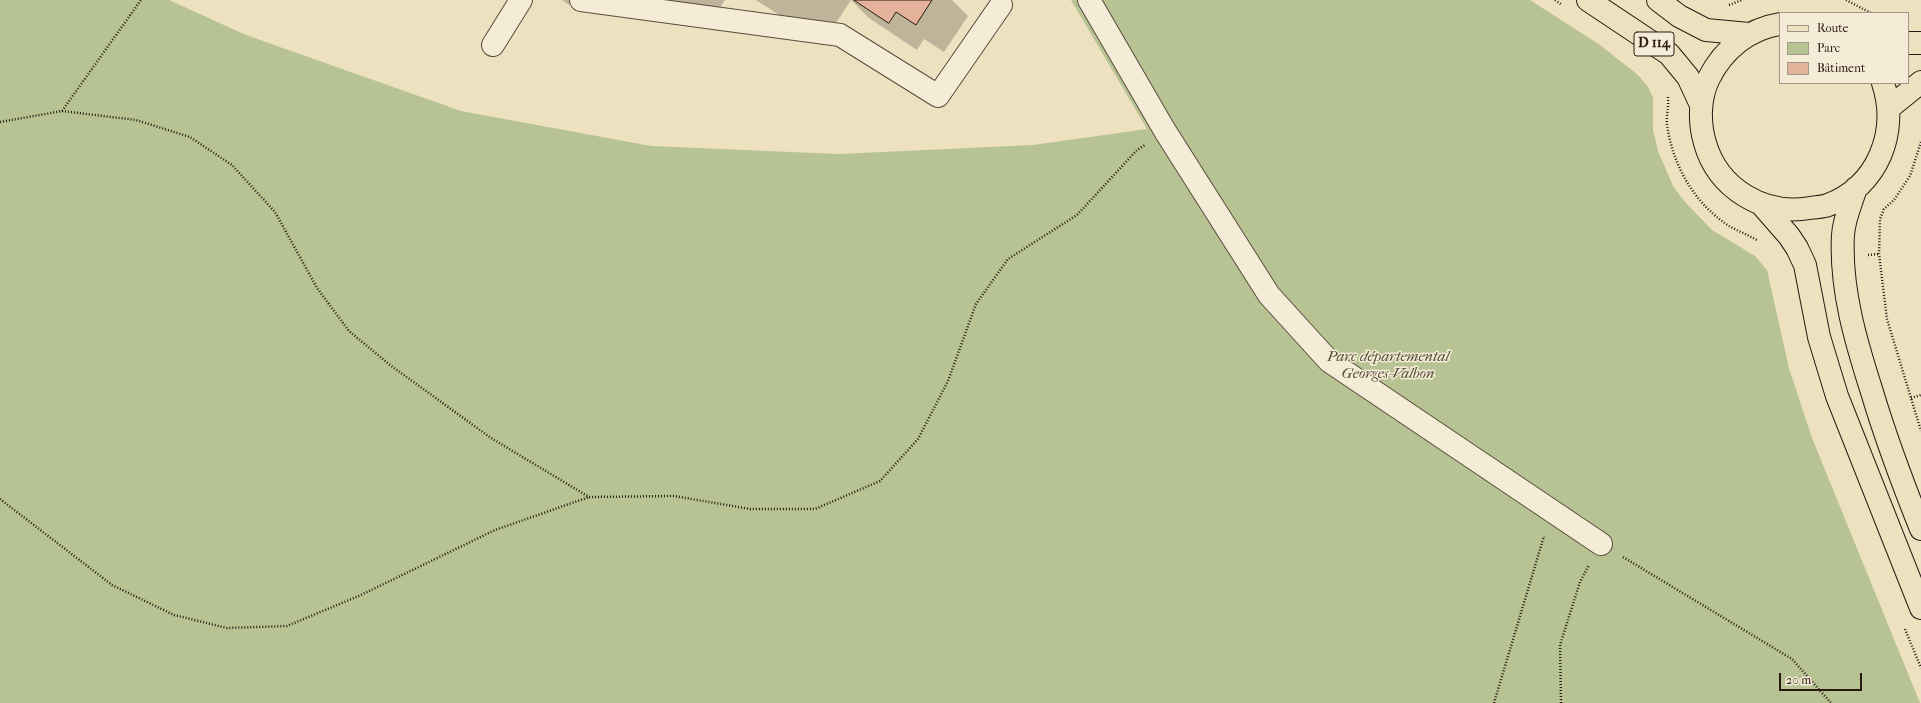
<!DOCTYPE html>
<html>
<head>
<meta charset="utf-8">
<style>
  body { margin:0 }
  #map { position:relative; width:1921px; height:703px; overflow:hidden; background:#eee1c0; font-family:"IM FELL French Canon",serif }
  canvas { display:block }
  .legend { position:absolute; left:1779px; top:12px; width:130px; height:72px; box-sizing:border-box; background:#f4ecd6; border:1px solid #a39887; margin:0; padding:5px 7px; list-style:none; font-size:12px; color:#291911 }
  .legend li { display:flex; align-items:center; gap:8px; height:20px }
  .legend b { width:20px; border:1px solid #a39887 }
  .scale { position:absolute; left:1779px; top:673px; width:83px; height:18px; box-sizing:border-box; border:2px solid #291911; border-top:0; padding-left:5px; font-size:12px; line-height:14px; white-space:nowrap; color:#291911; -webkit-text-stroke:3px #f4ecd6; paint-order:stroke }
</style>
</head>
<body>
<div id="map">
<canvas width="1921" height="703"></canvas>
<ul class="legend">
<li><b style="height:5px;background:#eee1c0"></b>Route</li>
<li><b style="height:11px;background:#b7c393"></b>Parc</li>
<li><b style="height:11px;background:#e4b19b"></b>Bâtiment</li>
</ul>
<div class="scale">20 m</div>
</div>
<script>
const ctx = document.querySelector('canvas').getContext('2d');
ctx.lineJoin = 'round';
function fillPath(path, color) {
  ctx.fillStyle = color;
  ctx.fill(path, 'evenodd');
}
function strokePath(path, color, width, dash) {
  ctx.strokeStyle = color;
  ctx.lineWidth = width;
  ctx.lineCap = dash ? 'butt' : 'round';
  ctx.setLineDash(dash || []);
  ctx.stroke(path);
}
function write(font, color, halo, rows, align = 'center') {
  ctx.font = font + ' "IM FELL French Canon",serif';
  ctx.lineWidth = 3;
  ctx.setLineDash([]);
  ctx.textBaseline = 'middle';
  ctx.strokeStyle = halo;
  ctx.fillStyle = color;
  for (const [text, x, y, turn = 0] of rows) {
    ctx.save();
    ctx.translate(x, y);
    ctx.rotate((+turn || 0) * Math.PI / 180);
    ctx.textAlign = isNaN(turn) ? turn : align;
    if (halo) ctx.strokeText(text, 0, 0);
    ctx.fillText(text, 0, 0);
    ctx.restore();
  }
}
const green = new Path2D(`
  M0 0H169L246 35 461 111 651 146 838 154 1033 145 1147 129 1071 0H1530L1600 45 1638 75 1648 87 1653 98V130L1658 151 1673 186 1685 202 1712 230 1755 256 1767 270 1789 368 1812 438 1920 703H0Z`);
const shadow = new Path2D(`
  M562 0H573L569 5Z
  M648 0H725L710 24Z
  M756 0H952L968 16 944 52 924 39 917 50 869 18 851 0 830 32 804 31Z`);
const building = new Path2D(`
  M854 0H932L916 25 896 12 889 23Z`);
const path = new Path2D(`
  M1555 0 1562 5
  M1846 0 1871 13
  M1729 5 1742 0
  M1668 97C1669 107 1666 116 1667 125 1673 166 1694 203 1729 226 1738 231 1748 235 1757 240
  M62 111 136 120 190 137 232 165 275 212 317 288 349 331 390 365 491 438 589 497 674 496 750 509H815L880 481 918 439 948 381 976 304 1008 259 1077 215 1137 150 1145 145
  M0 122 62 111 141 0
  M1921 142 1910 176 1894 200 1884 209 1880 219 1879 254 1887 319 1921 431
  M1868 255 1879 254
  M1911 398 1921 395
  M0 499 112 585 174 615 227 628 287 626 361 595 495 530 589 497
  M1623 557 1792 659 1831 703
  M1905 629 1921 668
  M1494 703 1544 536
  M1561 703 1560 645 1580 582 1589 565`);
const minor = new Path2D(`
  M581 0 840 35 938 96 1001 5
  M1089 0 1165 131 1269 295 1329 361 1601 544
  M493 45 521 0`);
const major = new Path2D(`
  M1588 0 1669 54 1688 77 1701 105
  M1658 0 1679 16 1706 30 1749 34
  M1780 24C1748 29 1723 50 1709 78 1699 98 1699 123 1705 143 1718 189 1764 216 1810 208 1816 207 1823 207 1828 205 1878 186 1899 132 1883 83
  M1908 43H1921
  M1889 108 1921 82
  M1856 188C1851 204 1844 218 1843 235 1840 289 1856 342 1872 392 1886 439 1903 484 1921 529
  M1762 205 1789 236 1797 248 1805 265 1819 337 1837 396 1921 608`);
const shields = [
  [1654,44,40]
];
const shieldNames = [
  ["D 114",1654,44]
];
const parkNames = [
  ["Parc départemental",1388,357],
  ["Georges-Valbon",1388,374]
];
fillPath(green, '#b7c393');
fillPath(shadow, '#0003');
fillPath(building, '#e4b19b');
strokePath(building, '#291911', 1);
strokePath(minor, '#5a4b3d', 24);
strokePath(major, '#291911', 24);
strokePath(path, '#291911', 2.5, [1, 2]);
strokePath(minor, '#f4ecd6', 22);
strokePath(major, '#eee1c0', 22);
for (const [x, y, w] of shields) {
  const box = new Path2D();
  box.roundRect(x - w / 2, y - 12, w, 24, 3);
  ctx.fillStyle = '#f4ecd6';
  ctx.fill(box);
  strokePath(box, '#291911', 1);
}
write('bold 14px', '#291911', null, shieldNames);
write('italic 15px', '#544c38', '#f4ecd6', parkNames);
</script>
</body>
</html>
